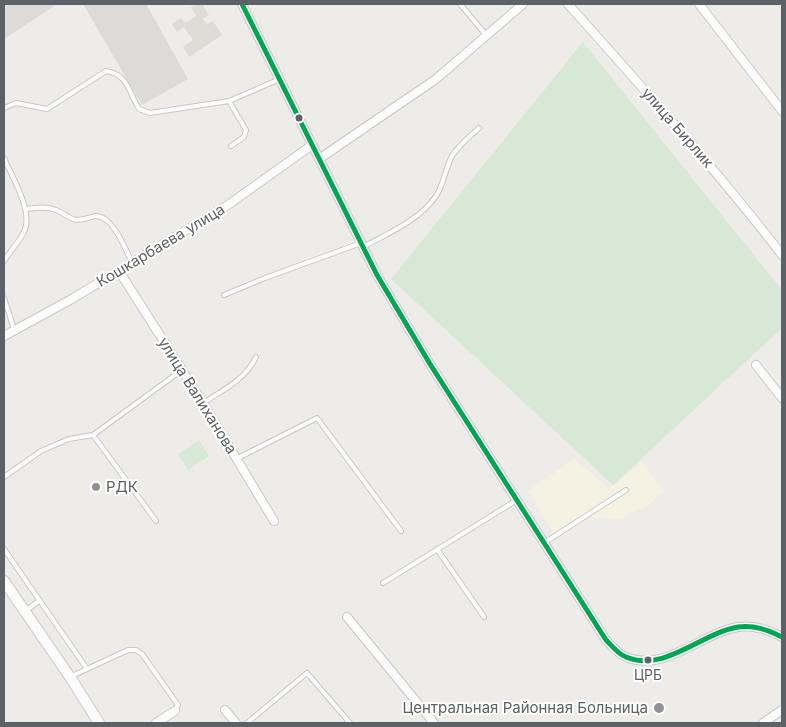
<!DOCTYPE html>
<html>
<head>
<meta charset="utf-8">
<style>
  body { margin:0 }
  #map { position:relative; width:786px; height:727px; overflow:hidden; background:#edece9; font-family:Inter,sans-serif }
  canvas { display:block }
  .frame { position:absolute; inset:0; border:5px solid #5e6166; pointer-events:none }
</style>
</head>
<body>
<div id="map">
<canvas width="786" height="727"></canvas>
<div class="frame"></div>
</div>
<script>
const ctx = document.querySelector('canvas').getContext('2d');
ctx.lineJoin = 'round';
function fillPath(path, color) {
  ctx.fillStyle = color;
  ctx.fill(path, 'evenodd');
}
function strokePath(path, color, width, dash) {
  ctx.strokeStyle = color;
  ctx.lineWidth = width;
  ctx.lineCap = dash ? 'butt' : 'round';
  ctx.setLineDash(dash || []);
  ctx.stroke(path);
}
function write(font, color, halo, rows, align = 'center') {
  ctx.font = font + ' Inter,sans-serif';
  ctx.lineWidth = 4;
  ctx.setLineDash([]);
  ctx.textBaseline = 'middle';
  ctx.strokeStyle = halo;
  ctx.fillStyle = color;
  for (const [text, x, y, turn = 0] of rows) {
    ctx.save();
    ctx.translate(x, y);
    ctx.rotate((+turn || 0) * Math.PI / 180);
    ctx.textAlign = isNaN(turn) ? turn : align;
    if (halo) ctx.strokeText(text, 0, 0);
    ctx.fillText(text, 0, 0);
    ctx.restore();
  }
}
const commercial = new Path2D(`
  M574 459 610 489 642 462 664 491 644 509 635 510 621 519 590 517 557 539 528 491Z`);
const industrial = new Path2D(`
  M4 4H57L4 39Z
  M83 4H146L188 79 142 105Z`);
const education = new Path2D(`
  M196 4H202L209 15 203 19 207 24 213 21 222 35 189 57 183 47 193 40 184 27 177 32 172 24 181 18 185 23 196 16 191 7Z`);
const green = new Path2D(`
  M583 42 782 290V328L613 485 391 279Z
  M199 440 209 456 188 470 178 454Z`);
const lane = new Path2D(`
  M460 4 487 36
  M229 101 246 130 244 137 231 146
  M4 108 16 103 47 109 106 71C128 74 129 93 139 109L150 113 229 101 280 79
  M4 158C12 177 34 212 24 232 19 242 10 251 4 261
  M26 209C36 208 47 206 56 210 62 212 67 217 73 219 81 222 88 217 96 216 113 216 126 250 132 263
  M363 247C388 233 419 221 436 196 444 184 445 169 452 156 459 145 469 137 479 128
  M224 295 265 278 361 243
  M4 298 14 329
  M203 403C222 391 247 378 256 357
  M236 459 317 418 401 531
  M4 477 41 451 69 439 93 435
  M156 521 93 435 182 370
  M544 543 626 490
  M4 549 87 669
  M437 549 484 617
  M383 583 517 500
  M25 611 39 601
  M72 676 128 650H136L142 654 178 705 175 711
  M247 723 307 673 350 723`);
const street = new Path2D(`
  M242 4 377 275 430 364 606 640C612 646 618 654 626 657 665 673 701 633 738 627 755 625 768 630 782 637
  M568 4C641 86 715 168 782 255
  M699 4 782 111
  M319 159 436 79 523 4
  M119 271 203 403 274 521
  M4 336 70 300 228 205 312 145
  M756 365 782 398
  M347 617 434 723
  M225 710 236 723
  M156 723 175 711
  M763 723 782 710`);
const secondary = new Path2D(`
  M4 581 70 677 99 723`);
const bus1 = new Path2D(`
  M242 4 377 275 430 364 606 640C612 646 618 654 626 657 665 673 701 633 738 627 755 625 768 630 782 637`);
const markers = [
  [299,118,4.5,"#5e6166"],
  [96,487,5,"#909294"],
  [648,660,4.5,"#5e6166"],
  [659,708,6,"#909294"]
];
const busNames = [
  ["ЦРБ",648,676]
];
const streetNames = [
  ["улица Бирлик",677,128,49],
  ["Кошкарбаева улица",161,246,-31],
  ["улица Валиханова",197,396,58]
];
const poiNames = [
  ["РДК",106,487],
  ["Центральная Районная Больница",648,708,"right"]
];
fillPath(commercial, '#f5f2e4');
fillPath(industrial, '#dddbd9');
fillPath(education, '#dddcd7');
fillPath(green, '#d7e8d6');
strokePath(lane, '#c8c8c8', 6);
strokePath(street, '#c8c8c8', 10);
strokePath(secondary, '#cacaca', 12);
strokePath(lane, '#fcfcfc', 4);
strokePath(street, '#fcfcfc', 8);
strokePath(secondary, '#fcfcfc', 10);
strokePath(bus1, '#00a651', 5);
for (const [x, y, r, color] of markers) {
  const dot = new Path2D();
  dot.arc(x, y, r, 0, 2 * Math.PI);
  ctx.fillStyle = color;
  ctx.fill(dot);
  strokePath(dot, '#fff', 2);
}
write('14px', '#5e6166', '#fff', busNames);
write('15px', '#5e6166', '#fff', streetNames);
write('15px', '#5e6166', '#fff', poiNames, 'left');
</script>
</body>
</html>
